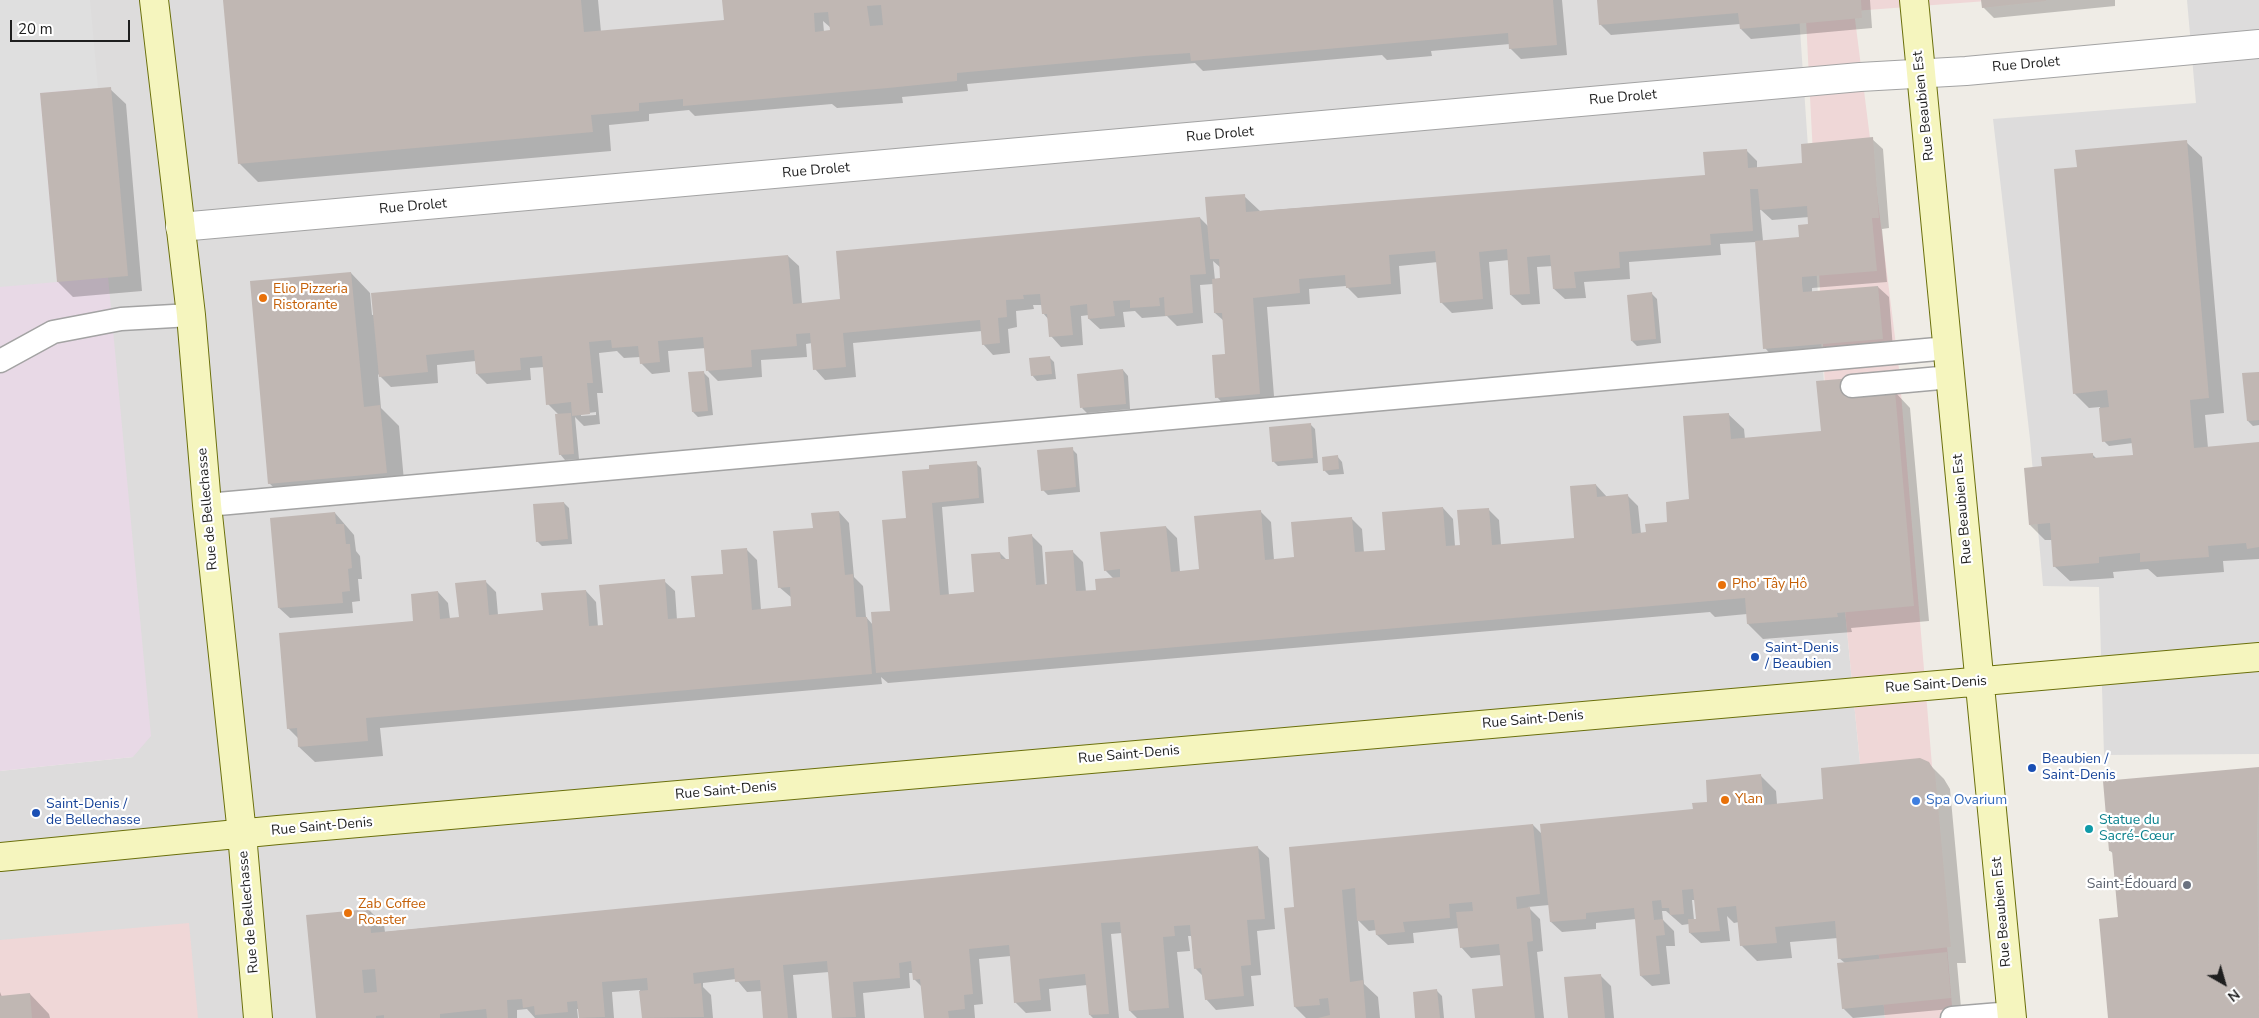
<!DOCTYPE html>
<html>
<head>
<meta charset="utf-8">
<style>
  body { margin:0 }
  #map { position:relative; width:2259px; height:1018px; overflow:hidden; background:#efece6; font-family:"Nunito Sans",sans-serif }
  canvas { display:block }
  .north { position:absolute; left:2199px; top:958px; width:50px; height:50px; -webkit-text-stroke:4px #fff; paint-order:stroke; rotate:142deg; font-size:14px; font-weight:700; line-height:20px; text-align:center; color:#1f1f1f }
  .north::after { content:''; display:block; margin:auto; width:18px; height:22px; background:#1f1f1f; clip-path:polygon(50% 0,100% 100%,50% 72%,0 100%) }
  .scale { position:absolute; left:10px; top:20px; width:120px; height:22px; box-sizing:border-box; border:2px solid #1f1f1f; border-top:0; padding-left:6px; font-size:15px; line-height:18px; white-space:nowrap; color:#1f1f1f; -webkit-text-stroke:4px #fff; paint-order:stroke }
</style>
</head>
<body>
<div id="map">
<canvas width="2259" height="1018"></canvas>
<div class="north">N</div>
<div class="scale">20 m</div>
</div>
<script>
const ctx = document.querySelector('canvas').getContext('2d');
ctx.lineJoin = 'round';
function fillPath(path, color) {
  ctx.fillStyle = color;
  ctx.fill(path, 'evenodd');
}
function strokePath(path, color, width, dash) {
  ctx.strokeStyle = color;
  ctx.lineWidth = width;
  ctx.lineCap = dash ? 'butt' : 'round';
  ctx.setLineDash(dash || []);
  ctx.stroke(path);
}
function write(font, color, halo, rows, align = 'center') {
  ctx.font = font + ' "Nunito Sans",sans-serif';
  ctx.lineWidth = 4.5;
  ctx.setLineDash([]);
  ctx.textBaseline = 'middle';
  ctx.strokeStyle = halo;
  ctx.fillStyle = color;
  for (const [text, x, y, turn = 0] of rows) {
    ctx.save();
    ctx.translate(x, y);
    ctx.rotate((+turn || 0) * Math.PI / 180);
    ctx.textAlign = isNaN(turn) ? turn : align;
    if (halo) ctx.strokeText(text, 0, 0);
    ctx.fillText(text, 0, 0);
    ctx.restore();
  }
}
const residential = new Path2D(`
  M84 0H1798L1827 427 1885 1018H0V771L133 757 103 223Z
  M2187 0H2259V754L2104 755 2099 587 2043 586 2030 439 1993 119 2196 103Z`);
const commercial = new Path2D(`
  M1805 0H2000L1854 11 1899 369 1953 1018H1885L1827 427Z
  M189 923 198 1018H0V940Z`);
const industrial = new Path2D(`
  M0 0H84L103 223 151 736 133 757 0 771Z`);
const parking = new Path2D(`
  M0 0H90L98 88 40 93 57 282 0 287Z`);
const shadow = new Path2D(`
  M224 0H598L601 32 725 21 723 0H1562L1567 55 1521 59 1510 48V44L1431 51 1432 56 1387 60 1382 55 1203 71 1195 63 967 84 968 91 902 97 903 103 837 108 832 104 695 116 689 110 649 114V121L609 125 611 151 258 182 239 163ZM823 21 831 28V31L824 32Z
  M1598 0H1870L1872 28 1751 39 1741 29 1740 24 1611 35 1600 24Z
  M1983 0H2115V6L1994 18 1983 7Z
  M110 89 126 104 142 291 73 297 58 282Z
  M1872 139 1883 149 1889 228 1882 229 1887 282 1812 288V292L1878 287 1889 297 1893 349 1775 359 1765 348 1756 242 1720 244 1721 255 1629 262 1630 279 1584 282 1586 298 1565 299 1554 289 1553 266 1537 267 1540 304 1522 305 1511 295 1509 260 1489 262 1493 309 1452 313 1441 302 1438 262 1399 266 1401 294 1358 298 1346 286 1309 289 1310 304 1267 307 1275 409 1232 413 1217 397 1227 356 1224 321 1215 313 1213 284 1200 285 1203 323 1177 326 1167 316 1142 318 1135 311 1123 312 1125 327 1100 329 1089 319V315L1081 316 1083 345 1061 347 1051 336 1049 320 1043 313 1042 305H1033L1034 309 1016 311 1017 327 1008 329 1010 353 993 355 983 344 982 331 853 343 856 377 825 380 815 369 812 343 806 344 807 357 761 360 762 377 718 381 708 371 706 348 668 351 670 372 652 374 641 363 640 357 624 358 617 351 599 353 603 393H597L600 424 584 426 575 417 579 459 565 460 560 454 559 415 548 404 545 367 530 368 531 380 487 384 477 374 476 361 437 365 438 383 391 387 378 374 381 408 399 426 405 492 289 502 269 483 351 273 370 293 372 315 788 256 799 266 802 304 841 301 1200 218 1209 227 1244 196 1260 211 1707 177 1746 150 1757 161V168L1804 164ZM1760 209 1772 220 1809 217 1810 225 1800 238 1763 241ZM1213 261 1221 268 1222 279 1215 280ZM596 412V415L581 416V414Z
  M2186 142 2202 157 2224 413 2205 415 2208 448 2259 444V559L2223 561 2224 572 2157 577 2148 569 2113 572 2114 578 2070 581 2054 566 2052 540H2045L2030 525 2044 468 2092 454 2097 459 2134 456 2133 443 2109 446 2104 441 2100 407 2089 408 2074 393 2078 168Z
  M1652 294 1657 299 1661 343 1637 346 1632 341Z
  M1049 357 1054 362 1056 379 1037 381 1032 375Z
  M1123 370 1128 376 1130 409 1087 413 1082 408Z
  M704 373 709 378 713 415 698 417 693 412Z
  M2259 373V425L2253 426 2248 421Z
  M1895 392 1910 408 1929 621 1851 628 1852 632 1763 639 1748 624 1747 614 1715 617 1710 612 888 683 881 677 882 684 380 728 383 756 315 762 299 747V739L288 728 415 622 438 592 448 603 450 619H460L485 581 496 592 498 615 544 611 586 591 596 602 598 627 604 626 664 581 675 591 677 620 696 618 724 575 747 550 757 560 761 610 792 607V598L779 587 814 530 839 512 849 523 854 577 863 586 866 617 873 625 891 612 907 519 929 470 976 463 981 468 984 503 942 507 949 596 976 593 1000 553 1007 560H1011L1032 536 1042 546 1045 586H1049L1072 551 1083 562 1086 592 1097 591 1114 579 1105 570 1166 527 1177 538 1180 572 1200 571 1260 511 1271 522 1274 560 1295 558 1351 518 1362 529 1364 553 1386 551 1443 508 1453 519 1455 546H1461L1488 509 1499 520 1501 545 1576 539 1596 485 1607 497 1627 495 1638 506 1641 534H1647L1669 523 1689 501 1728 414 1744 429 1745 439 1822 432Z
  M1310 424 1315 429 1318 463 1278 466 1273 461Z
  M1072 449 1077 454 1080 492 1048 495 1043 490Z
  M1337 456 1342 462 1344 474 1329 475 1324 470Z
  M564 503 569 508 572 544 542 546 537 541Z
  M335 513 354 535 356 551 360 556 362 579H358L360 601 352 602 353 613 290 618 279 608Z
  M1928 763 1944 779 1950 789 1966 963H1957L1961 1008 1853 1018 1843 1008 1845 963 1839 958 1838 938 1790 942 1792 958 1757 961 1741 945 1739 922 1734 923 1727 916 1730 941 1701 943 1690 933 1689 924 1682 925 1666 911H1662L1663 920 1674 931 1675 946H1666L1670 984 1652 986 1641 976 1636 919 1596 923V929L1562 932 1551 922 1549 905 1528 907 1540 919 1543 951 1537 952 1544 1018H1476L1504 987 1501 955 1471 958 1461 947 1459 928 1413 933 1414 943 1388 945 1377 935V930L1369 931 1358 920 1364 984 1378 997 1380 1018H1306L1295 1007 1296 908 1290 848 1533 825 1543 835 1694 810 1761 776 1776 791 1777 804 1825 800ZM1692 900H1695L1697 920H1694Z
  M2259 768V1018H2109L2119 918 2114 854 2110 851 2104 782Z
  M1258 848 1269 858 1275 929 1257 931 1261 975 1251 976 1254 1006 1216 1010 1206 999 1204 977 1195 968 1192 936H1188L1190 951 1177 952 1184 1018H1137L1130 1011 1122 933 1111 934 1119 1018H1093L1090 1015 1087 985 1049 989 1051 1011 1026 1013 1015 1002 1011 956 979 959 983 1004 974 1005 975 1018H925L922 987 914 979 913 973H909L910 988 863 993 865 1018H834L829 972 793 975 797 1018H765L762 991 747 992 736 979 703 983V987L711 995 713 1018H643L640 990 612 992 614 1018H580L579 1009H577L578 1018H535L527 1009 517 1010V1018H317L369 910 384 925 385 932Z
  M1600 975 1611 986 1614 1018H1569Z
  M1437 991 1442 996 1444 1018H1416Z
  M0 992 2 997 30 994 49 1014 50 1018H0Z`);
const building = new Path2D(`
  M223 0H581L584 32 724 20 722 0H1553L1557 45 1509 49 1508 33 1191 61 1190 53 1144 56 957 73V81L888 88 683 106V99L639 103V111L591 115 593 132 238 164ZM881 5 883 25 870 26 867 6ZM828 12 830 30 815 32 814 13Z
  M1597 0H1861L1862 18 1740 29 1738 13 1599 25Z
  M1981 0H2046V1L1982 8Z
  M111 87 128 276 57 282 40 93Z
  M1873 137 1879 218H1872L1877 271 1802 277V284L1803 292 1878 286 1883 339 1763 349 1755 241 1799 237 1798 225 1808 224 1807 206 1760 210 1758 189H1750L1753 231 1710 234 1711 245 1619 252 1620 268 1574 272 1576 288 1553 289 1550 255 1527 257 1530 294 1510 295 1507 249 1479 252 1483 299 1440 303 1435 251 1389 255 1391 284 1346 288 1345 275 1299 279 1300 293 1253 298 1260 394 1215 398 1212 355 1225 354 1222 313H1214L1212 279 1220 278 1219 259H1210L1205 197 1245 194 1246 212 1705 175 1703 152 1747 149 1748 168 1802 163 1801 144Z
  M2187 140 2209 398 2190 400 2194 448 2259 442V547L2247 549 2246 543 2208 546 2209 557 2140 562V553L2099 557V563L2053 567 2050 523 2029 525 2024 468 2042 466 2041 457 2093 453V458L2133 455 2131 438 2102 442 2099 408 2109 407 2107 390 2073 394 2054 169 2077 167 2075 150Z
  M1200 217 1206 274 1190 275 1193 313 1165 316 1164 297 1159 298 1160 306 1130 308V300L1113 301 1115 316 1088 319 1087 304 1070 306 1073 335 1049 337 1047 314H1042L1040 294 1023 295 1024 299 1006 300 1007 317 998 318 1000 343 982 345 980 320 843 333 846 367 813 370 810 333 796 334 797 346 751 350 752 367 706 371 703 337 658 341 660 362 640 364 638 346 612 348 611 340 589 342 593 383H587L590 414 572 416 571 402 546 405 542 356 520 358 521 370 476 374 474 350 426 355 428 372 379 377 371 293 788 255 793 304 840 299 836 251Z
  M351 272 364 407 380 405 387 473 268 484 250 281Z
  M1652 292 1656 339 1631 341 1627 295Z
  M1050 356 1052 374 1031 376 1029 358Z
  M1123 369 1126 404 1080 408 1077 374Z
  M704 371 708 411 692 412 688 372Z
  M2259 372V420L2247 421 2242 373Z
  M1852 378 1895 391 1914 606 1837 613 1838 617 1747 624 1745 598 876 673 871 612 890 611 882 520 906 518 902 471 929 469V465L977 461 979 498 932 503 940 595 974 592 971 554 1000 552 1001 559H1009L1008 537 1032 534 1036 585 1047 584 1045 552 1073 550 1076 591 1096 590 1095 579 1120 577V569L1104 571 1100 532 1166 526 1171 572 1199 569 1194 516 1261 510 1265 560 1294 557 1291 522 1352 517 1355 552 1385 550 1382 512 1443 507 1446 546 1460 545 1457 510 1489 508 1492 545 1574 538 1570 486 1596 484 1597 497 1628 494 1632 534 1646 532 1645 524 1667 522 1666 502 1689 499 1683 416 1729 413 1731 439 1821 431 1816 381Z
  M571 413 574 454 559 455 555 414Z
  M1311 423 1313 458 1272 462 1269 427Z
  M1073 447 1076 487 1041 491 1037 450Z
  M1338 455 1339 469 1323 471 1322 457Z
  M564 502 568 539 536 542 533 504Z
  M839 511 845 575 853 574 856 617H867L872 674 366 718 368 741 298 747 297 728 287 729 279 633 413 621 411 594 438 591 440 619 459 617 455 583 486 580 489 615 543 610 541 593 586 590 589 626 603 625 599 585 665 579 668 619 695 617 691 576 723 574 721 550 747 548 752 610 791 606 790 587 778 588 773 531 813 528 811 513Z
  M335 512 336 524H344L346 544H350L352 568 348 569 350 591 342 592 343 603 278 608 270 518Z
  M1920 758 1929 762 1935 772 1951 947 1838 959 1835 921 1775 927 1777 943 1740 946 1736 906 1717 908 1720 931 1689 933 1688 919H1696L1693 889 1682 890 1684 914 1670 915 1669 908H1662L1661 900 1652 901 1654 920 1663 919 1665 935 1656 936 1660 974 1640 976 1634 908 1586 913V919L1550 922 1540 824 1693 809 1692 803 1707 802 1706 780 1761 774 1764 805 1823 799 1821 768Z
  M2259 767 2257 834 2259 1018H2108L2099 919 2118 917 2112 851H2109L2103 781Z
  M1533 824 1540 894 1516 897 1517 909 1530 907 1533 941 1527 942 1535 1018H1475L1472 989 1503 986 1499 944 1460 948 1456 912 1473 911 1472 902 1449 904 1450 918 1403 922 1405 932 1376 935 1374 920 1357 921 1355 888 1342 890 1350 982 1363 980 1366 1018H1318L1330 1015 1328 998 1319 999 1320 1005 1294 1007 1284 908 1294 907 1289 847Z
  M1258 846 1265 919 1247 920 1251 965 1241 966 1244 996 1205 1000 1201 968 1194 969 1190 925 1174 926 1175 936 1163 937 1169 1008 1129 1011 1120 922 1101 923 1109 1014 1089 1015 1085 974 1039 979 1041 1000 1014 1003 1009 945 969 949 973 994 964 995 965 1009 948 1011 949 1018H924L920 979 913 980 911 961 899 963 900 978 853 982 856 1017 832 1018 827 961 783 965 788 1018H763L760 980 735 982 734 968 693 973 694 984 701 983 704 1017 642 1018 639 991 648 990 647 978 602 982 605 1017 579 1018 577 1001 567 1002 568 1012 535 1015 534 1006 523 1008 522 999 507 1000 508 1018H487L486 1009 440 1014V1018H384V1015L376 1016V1018H316L306 915 369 909 371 933ZM375 969 377 992 364 993 362 970Z
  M1947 952 1951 998 1842 1009 1837 963Z
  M1601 974 1605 1018H1568L1564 977Z
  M1437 989 1440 1018H1415L1413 992Z
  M30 993 32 1018H0V996Z`);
const lane = new Path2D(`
  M0 361 53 332 121 319 191 315
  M1852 386 1951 377
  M207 505 1948 348
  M1952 1018 2012 1013`);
const street = new Path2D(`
  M180 227 1860 77 1966 71 2259 44`);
const secondary = new Path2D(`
  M154 0 191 315 207 505 242 834 258 1018
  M1914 0 2012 1018
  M0 857 278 830 2259 657`);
const markers = [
  [263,298,5,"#e8710a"],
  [1722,585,5,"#e8710a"],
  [1755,657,5,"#1a4fb4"],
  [2032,768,5,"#1a4fb4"],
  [1725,800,5,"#e8710a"],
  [1916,801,5,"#3f7fe0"],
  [36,813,5,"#1a4fb4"],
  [2089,829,5,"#0f9aa8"],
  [2187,885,5,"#6b7280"],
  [348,913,5,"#e8710a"]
];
const streetNames = [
  ["Rue Drolet",2026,65,-5],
  ["Rue Drolet",1623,98,-5],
  ["Rue Beaubien Est",1924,106,-96],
  ["Rue Drolet",1220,135,-5],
  ["Rue Drolet",816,171,-5],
  ["Rue Drolet",413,207,-5],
  ["Rue de Bellechasse",208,509,-95],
  ["Rue Beaubien Est",1963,509,-95],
  ["Rue Saint-Denis",1936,685,-4],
  ["Rue Saint-Denis",1533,720,-5],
  ["Rue Saint-Denis",1129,755,-5],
  ["Rue Saint-Denis",726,791,-5],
  ["Rue Saint-Denis",322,827,-5],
  ["Rue de Bellechasse",249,912,-95],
  ["Rue Beaubien Est",2002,912,-95]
];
const foodNames = [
  ["Elio Pizzeria",273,290],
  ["Ristorante",273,306],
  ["Pho' Tây Hô",1732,585],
  ["Ylan",1735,800],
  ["Zab Coffee",358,905],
  ["Roaster",358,921]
];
const transitNames = [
  ["Saint-Denis",1765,649],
  ["/ Beaubien",1765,665],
  ["Beaubien /",2042,760],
  ["Saint-Denis",2042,776],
  ["Saint-Denis /",46,805],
  ["de Bellechasse",46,821]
];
const shopNames = [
  ["Spa Ovarium",1926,801]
];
const cultureNames = [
  ["Statue du",2099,821],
  ["Sacré-Cœur",2099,837]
];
const worshipNames = [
  ["Saint-Édouard",2177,885]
];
fillPath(residential, '#dddcdc');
fillPath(commercial, '#efd7d7');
fillPath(industrial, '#e8d9e6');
fillPath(parking, '#dfdfdf');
fillPath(shadow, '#0003');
fillPath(building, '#c0b7b3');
strokePath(lane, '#a3a3a3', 25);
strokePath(street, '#a3a3a3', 30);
strokePath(secondary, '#6b700c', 30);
strokePath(lane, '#fff', 22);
strokePath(street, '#fff', 28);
strokePath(secondary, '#f5f5be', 28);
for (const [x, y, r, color] of markers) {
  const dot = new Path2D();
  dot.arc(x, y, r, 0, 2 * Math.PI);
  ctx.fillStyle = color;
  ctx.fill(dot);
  strokePath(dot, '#fff', 2);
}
write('14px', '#1f1f1f', '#fff', streetNames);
write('14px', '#c56008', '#fff', foodNames, 'left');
write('14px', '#164399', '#fff', transitNames, 'left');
write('14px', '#366cbe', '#fff', shopNames, 'left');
write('14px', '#0d838f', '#fff', cultureNames, 'left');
write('14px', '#5b616d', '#fff', worshipNames, 'right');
</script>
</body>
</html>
